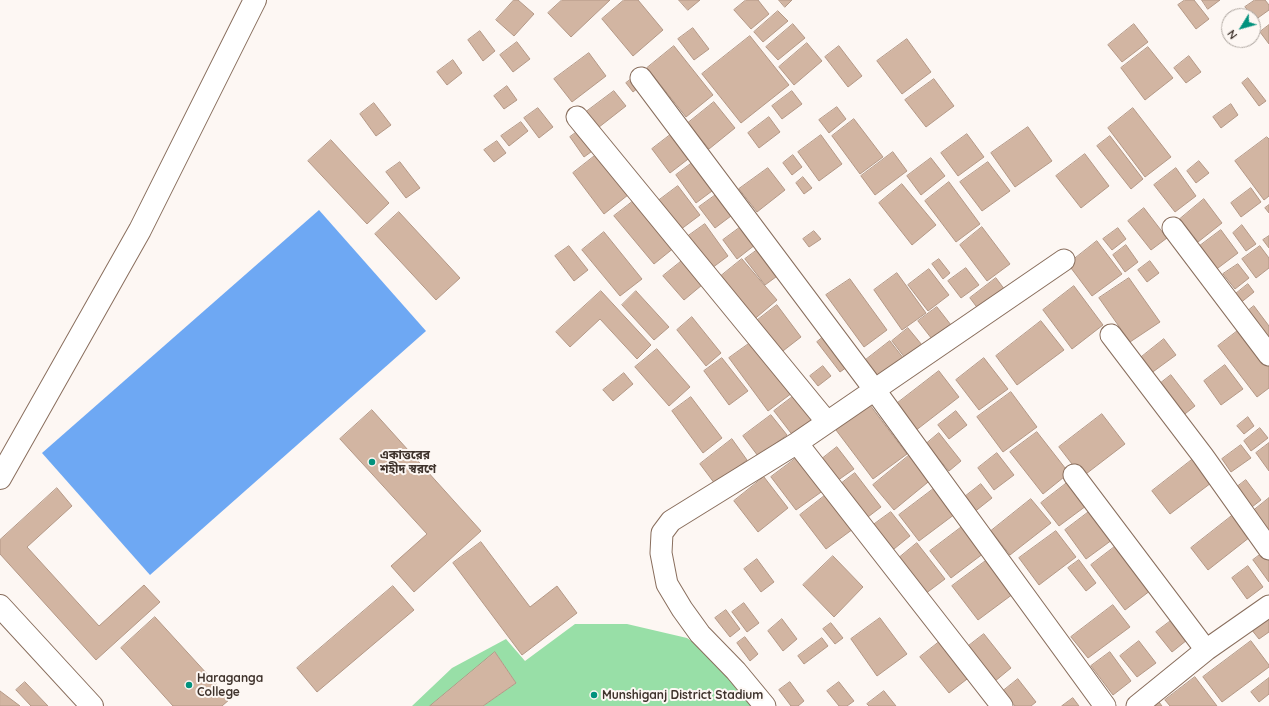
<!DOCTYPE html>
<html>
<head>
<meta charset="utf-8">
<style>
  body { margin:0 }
  #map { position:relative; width:1269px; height:706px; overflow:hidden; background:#fdf7f3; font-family:Quicksand,sans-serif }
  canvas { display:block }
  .north { position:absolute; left:1221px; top:8px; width:40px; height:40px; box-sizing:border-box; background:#fdf7f3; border:1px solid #b1a9a3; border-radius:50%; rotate:233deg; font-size:11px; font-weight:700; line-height:16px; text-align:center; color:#3f332c }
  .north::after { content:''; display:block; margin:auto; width:14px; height:18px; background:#02927d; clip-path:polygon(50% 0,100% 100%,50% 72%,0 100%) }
</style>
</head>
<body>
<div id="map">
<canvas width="1269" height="706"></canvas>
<div class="north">N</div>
</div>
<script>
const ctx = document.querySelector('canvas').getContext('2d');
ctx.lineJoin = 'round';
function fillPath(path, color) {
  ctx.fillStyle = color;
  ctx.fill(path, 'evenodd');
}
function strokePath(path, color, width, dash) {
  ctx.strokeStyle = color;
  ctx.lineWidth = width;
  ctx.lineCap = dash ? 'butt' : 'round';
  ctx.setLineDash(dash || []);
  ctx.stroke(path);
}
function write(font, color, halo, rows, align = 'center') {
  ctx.font = font + ' Quicksand,"Noto Sans Bengali",sans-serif';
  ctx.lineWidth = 4;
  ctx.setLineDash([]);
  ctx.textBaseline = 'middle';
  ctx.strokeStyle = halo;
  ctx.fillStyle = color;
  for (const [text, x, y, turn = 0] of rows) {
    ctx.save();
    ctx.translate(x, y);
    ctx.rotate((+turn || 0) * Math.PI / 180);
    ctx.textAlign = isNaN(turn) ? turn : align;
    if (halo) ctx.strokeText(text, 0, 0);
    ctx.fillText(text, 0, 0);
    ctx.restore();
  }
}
const green = new Path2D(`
  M575 624H627L687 638 734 670 764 706H483L516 683 495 652 430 706H412L452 668 506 639 525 661Z`);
const water = new Path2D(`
  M319 210 426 331 150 575 42 453Z`);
const building = new Path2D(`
  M514 0H518L534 14 514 36 496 20Z
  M562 0H610L571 37 548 13Z
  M624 0H638L663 30 633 56 602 19Z
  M679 0H700L688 10Z
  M746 0H758L769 14 751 29 734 10Z
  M779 0H792L785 7Z
  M1185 0H1194L1209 19 1196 29 1178 5Z
  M1202 0H1220L1208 9Z
  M1255 0H1265L1269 5V10L1255 20 1253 16 1245 7Z
  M778 11 788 21 763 42 754 32Z
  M793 24 805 38 778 60 766 47Z
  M1134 24 1148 42 1122 62 1108 45Z
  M1269 25V44L1260 32Z
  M693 28 709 49 694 60 678 39Z
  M480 31 495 51 483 61 468 40Z
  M750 36 789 85 741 123 702 74Z
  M907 39 931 72 902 94 877 61Z
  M517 42 530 59 513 72 500 55Z
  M807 43 822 61 794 85 779 67Z
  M674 46 713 95 686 117 647 68Z
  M839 46 862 76 848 87 825 57Z
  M1148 47 1173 78 1145 100 1121 68Z
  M589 53 606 76 572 102 554 79Z
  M1189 56 1201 72 1186 83 1174 68Z
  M453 60 462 73 447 85 437 72Z
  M638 74 644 83 633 92 626 83Z
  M1248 78 1266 101 1259 106 1242 83Z
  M934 79 954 106 926 127 905 100Z
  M507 86 517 100 504 109 494 96Z
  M614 91 626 106 594 131 582 115Z
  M792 91 802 104 782 119 772 106Z
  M714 102 735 128 709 149 688 123Z
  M374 103 391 125 376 136 360 114Z
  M1231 104 1238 115 1221 128 1213 117Z
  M837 107 846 119 829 133 819 120Z
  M538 108 553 127 539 138 524 118Z
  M1133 108 1171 157 1145 177 1108 128Z
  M769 117 780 132 759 148 748 133Z
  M854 119 883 157 860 174 832 136Z
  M521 122 528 131 509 146 501 136Z
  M1028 127 1052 161 1015 187 991 153Z
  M581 129 595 149 584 157 570 137Z
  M678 129 696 153 670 173 652 149Z
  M967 134 984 157 958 176 941 153Z
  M821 135 842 164 819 181 798 152Z
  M1110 136 1143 179 1131 189 1097 146Z
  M1267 137 1269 139V196L1264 200 1235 161Z
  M331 140 389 203 367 224 308 161Z
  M497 141 506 153 494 162 484 150Z
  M601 151 633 191 604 214 573 173Z
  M893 152 907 171 875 195 861 176Z
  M1085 154 1109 186 1081 208 1056 176Z
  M793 155 802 167 792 175 783 163Z
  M700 157 720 185 696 203 676 175Z
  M931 158 945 176 921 195 907 176Z
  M1199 161 1209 173 1196 183 1187 171Z
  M400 162 420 188 406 198 386 172Z
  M988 162 1010 191 982 211 960 182Z
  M768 168 785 190 757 212 739 189Z
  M1176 168 1196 196 1175 212 1154 185Z
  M803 177 812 188 804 194 796 183Z
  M949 182 980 224 956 242 925 201Z
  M902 184 936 225 912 245 879 203Z
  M678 186 700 215 676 233 654 204Z
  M1251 188 1261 202 1241 217 1231 203Z
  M724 189 739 210 715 228 699 207Z
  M636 199 675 247 654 264 614 216Z
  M1204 199 1222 223 1198 242 1180 219Z
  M1269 205V213L1265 208Z
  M1144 208 1167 238 1151 250 1128 221Z
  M399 212 460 278 436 300 375 234Z
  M746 223 760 241 737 259 723 240Z
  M705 224 728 256 708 271 684 239Z
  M1242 225 1256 244 1246 251 1233 233Z
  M982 227 1010 264 987 281 960 245Z
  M1118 228 1126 239 1112 250 1103 239Z
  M1221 230 1238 253 1214 271 1197 248Z
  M814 231 821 239 809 247 803 239Z
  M604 232 642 279 620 296 582 250Z
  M1269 236V248L1263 240Z
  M1097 241 1122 274 1092 296 1068 264Z
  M764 245 784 271 765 285 745 259Z
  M1126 245 1138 262 1125 272 1113 255Z
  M569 246 588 270 574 281 555 256Z
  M1260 246 1269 258V268L1256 278 1242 259Z
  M688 256 708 280 684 300 663 276Z
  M742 259 777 300 751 322 716 280Z
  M939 259 950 273 943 279 932 264Z
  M1150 261 1159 273 1147 282 1138 270Z
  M1238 264 1249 278 1235 289 1223 274Z
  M966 268 979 285 961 298 948 281Z
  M929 269 949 295 928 311 908 285Z
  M897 273 926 313 902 330 874 290Z
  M996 278 1008 294 982 314 970 298Z
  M1129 278 1160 322 1130 342 1099 298Z
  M850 279 887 330 864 347 826 295Z
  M1248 284 1254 292 1239 304 1233 296Z
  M1074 286 1103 325 1072 349 1043 310Z
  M601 291 651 345 637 359 600 319 570 347 556 332Z
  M636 291 669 327 654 340 622 305Z
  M777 305 801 337 779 354 755 322Z
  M1254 306 1269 326V338L1244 314Z
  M937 307 951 325 932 339 918 321Z
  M692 317 721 353 706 366 677 330Z
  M1041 321 1064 350 1017 385 996 356Z
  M1244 326 1269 357V388L1257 397 1218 346Z
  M908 328 922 345 905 358 892 341Z
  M831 331 854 362 840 372 817 342Z
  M757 338 796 390 768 411 729 358Z
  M1164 339 1176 355 1150 374 1139 359Z
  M890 341 904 359 876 380 863 362Z
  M657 349 690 387 669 406 635 367Z
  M722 358 748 391 729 405 704 371Z
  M984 358 1008 389 979 410 956 380Z
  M1225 365 1243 389 1221 405 1204 381Z
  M823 366 831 376 818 386 810 376Z
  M939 371 959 397 915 431 895 405Z
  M624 373 633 384 613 401 603 390Z
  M1171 375 1195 406 1181 417 1157 386Z
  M1011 392 1037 427 1003 452 977 417Z
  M795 395 817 425 797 441 774 411Z
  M691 397 722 438 703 453 672 411Z
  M867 401 907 454 873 479 833 426Z
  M372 410 481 531 414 592 391 566 427 534 340 439Z
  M956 411 967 425 949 439 938 425Z
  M1102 414 1125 444 1082 477 1059 447Z
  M771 415 787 435 758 456 743 436Z
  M1248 417 1254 426 1244 434 1237 426Z
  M1260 428 1268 438 1251 451 1244 441Z
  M1037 432 1069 473 1043 494 1010 452Z
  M939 433 961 461 949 471 926 444Z
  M732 439 747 460 715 484 700 464Z
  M1269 443V471L1256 453Z
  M1241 445 1251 458 1231 472 1222 459Z
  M837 447 854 469 834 483 818 462Z
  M912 453 933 478 894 510 873 485Z
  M997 453 1014 475 994 490 978 468Z
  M799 456 824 490 796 510 771 477Z
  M1193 459 1211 483 1170 514 1152 491Z
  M855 473 881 507 864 520 838 486Z
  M764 477 788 508 758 532 734 501Z
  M1072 479 1090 503 1059 526 1041 503Z
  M1246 480 1261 500 1248 510 1233 490Z
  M940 484 959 511 919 541 899 515Z
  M981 484 992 498 973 513 962 499Z
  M57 488 72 506 27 547 99 626 144 585 160 602 96 660 0 554V540Z
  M827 494 853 529 826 549 800 515Z
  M1269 498V542L1248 515Z
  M1031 499 1051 523 1010 555 991 531Z
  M1094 508 1116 537 1086 559 1065 530Z
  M891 512 910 536 889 553 869 528Z
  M1233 515 1250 537 1208 570 1191 548Z
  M963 526 984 553 951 578 930 551Z
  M1056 531 1076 557 1039 585 1019 558Z
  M481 542 530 607 557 586 577 613 522 655 453 563Z
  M1121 542 1155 587 1125 610 1091 565Z
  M917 543 945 579 921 597 894 562Z
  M1265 551 1269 556V582L1253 560Z
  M833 556 863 587 834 617 803 585Z
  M991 557 1017 591 978 620 952 586Z
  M757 559 774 582 761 592 744 569Z
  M1079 560 1096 583 1086 591 1068 568Z
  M1248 566 1263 587 1247 599 1232 578Z
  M393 586 414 610 317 692 297 668Z
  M744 603 759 623 747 632 732 612Z
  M1113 605 1130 627 1088 658 1071 637Z
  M1269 607V632L1259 639 1247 624Z
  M726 610 740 629 730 637 715 618Z
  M155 617 230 699 222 706H173L121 648Z
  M880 618 907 654 877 676 851 639Z
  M782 619 797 639 783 651 768 631Z
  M1172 620 1187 640 1172 652 1156 632Z
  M831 623 843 638 835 644 823 629Z
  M984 634 1011 668 989 686 962 651Z
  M745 637 758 654 750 661 737 643Z
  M822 638 828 646 804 664 798 656Z
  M943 639 971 676 949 693 920 657Z
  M1139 641 1156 663 1137 677 1120 656Z
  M1251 641 1269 665V667L1222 702 1203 677Z
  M495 652 516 683 483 706H430Z
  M1110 652 1131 681 1113 695 1091 666Z
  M1195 677 1217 706H1170L1165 700Z
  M1269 678V694L1259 702 1251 692Z
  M1018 679 1036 702 1031 706H1015L1003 691Z
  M25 682 48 706H31L16 690Z
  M790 682 804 701 798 706H791L779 690Z
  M839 682 854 701 847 706H839L827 691Z
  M0 691 20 706H0Z
  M884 691 896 706H869L867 704Z
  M1073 698 1079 706H1062Z
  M1159 702 1162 706H1153Z`);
const street = new Path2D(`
  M641 78 874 389 1105 706
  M577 117 827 422
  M1173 228 1269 355
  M1111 335 1203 456 1269 549
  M797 443 1002 706
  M1074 475 1206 650
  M765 706 736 671 700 634 682 609 667 584 661 553 662 533 671 521 797 443 1064 260
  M1137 706 1206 650 1269 606`);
const secondary = new Path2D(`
  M0 478 140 230 255 0
  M0 606 92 706`);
const markers = [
  [372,462,4,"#02927d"],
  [189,685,4,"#02927d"],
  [594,695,4,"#02927d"]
];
const poiNames = [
  ["একাত্তরের",380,455],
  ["শহীদ স্বরণে",380,469],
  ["Haraganga",197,678],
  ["College",197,692],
  ["Munshiganj District Stadium",602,695]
];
fillPath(green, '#98dfa7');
fillPath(water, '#6ea8f3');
fillPath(building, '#d2b5a2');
strokePath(building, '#b49886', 1);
strokePath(street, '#896e5d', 23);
strokePath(secondary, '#896e5d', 24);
strokePath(street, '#fff', 21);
strokePath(secondary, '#fff', 22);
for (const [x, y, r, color] of markers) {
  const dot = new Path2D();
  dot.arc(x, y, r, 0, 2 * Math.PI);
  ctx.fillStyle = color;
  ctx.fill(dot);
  strokePath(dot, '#fdf7f3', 1.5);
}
write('bold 12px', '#3f332c', '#fdf7f3', poiNames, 'left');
</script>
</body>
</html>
